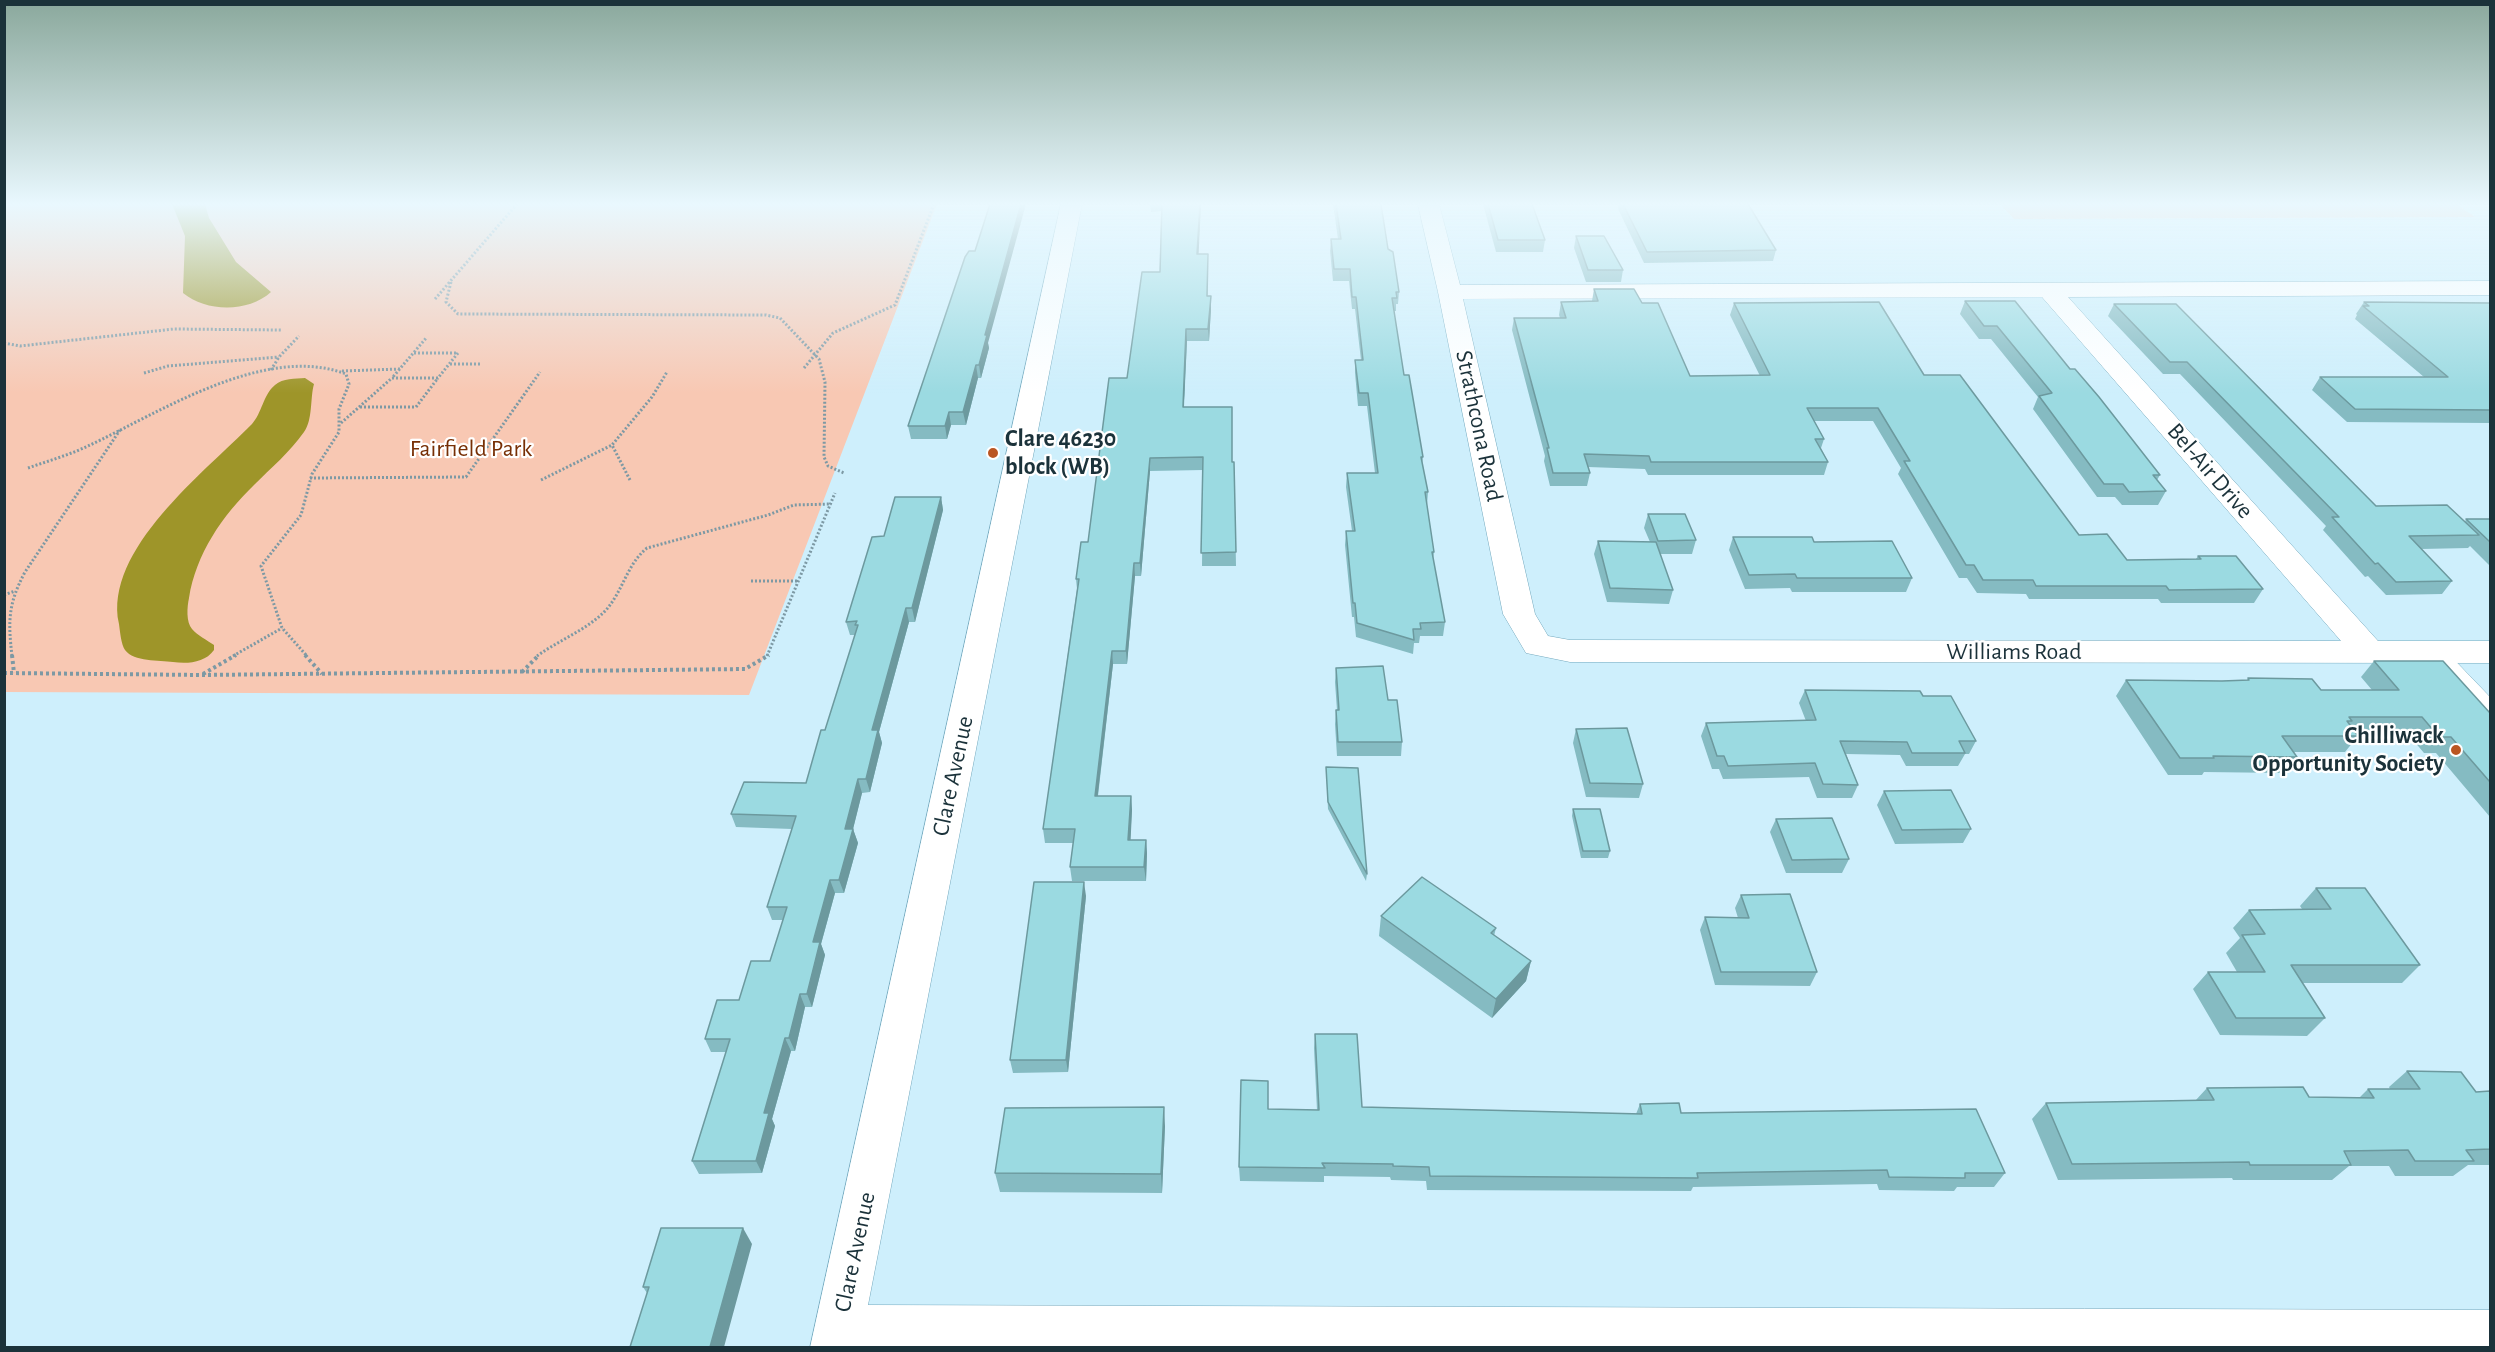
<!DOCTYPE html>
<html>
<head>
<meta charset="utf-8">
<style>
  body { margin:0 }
  #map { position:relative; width:2495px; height:1352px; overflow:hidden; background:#ceeffc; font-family:"Alegreya Sans",sans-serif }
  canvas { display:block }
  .frame { position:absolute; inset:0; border:6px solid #1b323a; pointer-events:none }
</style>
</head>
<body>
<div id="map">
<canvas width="2495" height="1352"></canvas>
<div class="frame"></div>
</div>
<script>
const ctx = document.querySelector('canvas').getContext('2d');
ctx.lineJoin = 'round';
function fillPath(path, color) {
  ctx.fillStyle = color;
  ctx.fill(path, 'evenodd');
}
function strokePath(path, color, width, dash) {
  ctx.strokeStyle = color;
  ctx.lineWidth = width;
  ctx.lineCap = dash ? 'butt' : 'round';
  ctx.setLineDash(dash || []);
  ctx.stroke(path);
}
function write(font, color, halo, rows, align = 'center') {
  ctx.font = font + ' "Alegreya Sans",sans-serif';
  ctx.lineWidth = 4.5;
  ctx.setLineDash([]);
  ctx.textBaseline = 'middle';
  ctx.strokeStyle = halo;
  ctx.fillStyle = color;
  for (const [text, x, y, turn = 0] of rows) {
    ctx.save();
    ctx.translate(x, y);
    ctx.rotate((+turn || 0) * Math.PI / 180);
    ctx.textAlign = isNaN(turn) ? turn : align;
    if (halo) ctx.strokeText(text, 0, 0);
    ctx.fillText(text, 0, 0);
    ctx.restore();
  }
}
const green = new Path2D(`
  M5 204H937L749 695 5 692Z
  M2000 204H2456L2475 217 2014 219Z`);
const water = new Path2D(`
  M172 204H205L209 218 236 262 271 292C248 313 206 312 183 293L185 236Z
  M305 378 314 384C310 398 313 420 304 432 290 452 271 468 254 485 222 516 196 554 189 598 187 607 186 622 192 629 198 636 207 640 214 645V650C205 663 187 664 173 662 159 660 134 662 125 650 121 644 120 631 119 624 103 550 205 472 252 424 262 413 263 395 275 385 283 378 295 379 305 378Z`);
const pathFar1 = new Path2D(`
  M451 282 446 302 458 314 766 315 780 318 819 359 825 382 824 457 828 466 844 473
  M435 299 517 204
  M4 343 20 346 174 329 282 330
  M414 353H458L438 378H392L427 337
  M450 364H480
  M804 368 833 333 895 305 934 204
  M271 370 279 357 299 336
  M342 371 400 369
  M144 373 168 366 279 357
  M360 407H416L438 378
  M341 423 392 378
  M28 468C48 461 69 455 88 446 159 413 265 343 346 374L349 384 339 409V432L312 474 301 515 261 566 282 628 307 656
  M310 478 466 477 540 372
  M541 480 612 445
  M630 480 612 445 652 397 667 372
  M751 581H798
  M4 595 15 591
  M12 656C8 621 8 604 25 572L120 430
  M233 656 282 628
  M537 656C559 640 587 630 606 610 623 591 627 564 647 548L768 515 794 505 831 504
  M767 656 835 493`);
const path = new Path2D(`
  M12 655 14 673
  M305 655 322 674
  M522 672 539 655
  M4 673 201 675 745 669 769 655
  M203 674 236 655`);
const lane = new Path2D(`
  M2436 646 2443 648 2490 697V716L2483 714 2429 658 2426 653 2429 648Z`);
const street = new Path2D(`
  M1061 204H1082L868 1305 2490 1310V1348H810Z
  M1418 204H1439L1460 285 2490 281V295L2068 297 2378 641H2490V663L1570 662 1526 653 1503 614 1438 292ZM2042 297 2341 641 1570 640 1548 636 1535 614 1463 299Z`);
const wall = new Path2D(`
  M1150 204H1201L1198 254 1208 266 1207 296H1211V309L1209 341H1187L1184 407 1232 462H1234L1236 566H1202L1203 470 1150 471 1141 576H1135L1127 664H1113L1098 796H1131L1132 810 1130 840H1146L1147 853 1146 881H1072L1070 867 1073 843H1045L1043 829 1077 589 1076 579 1088 542 1127 378 1160 272 1161 211 1151 212Z
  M1333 204H1381L1388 249 1399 292 1398 304H1396V311H1394L1404 375 1423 457 1422 464 1428 492 1427 505 1434 552 1433 559 1445 622 1443 636H1420L1419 643H1414L1413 654 1356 637 1354 617H1352L1345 545 1346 531H1352L1346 487 1347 473H1375L1367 406H1358L1355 373V360H1361L1355 309H1352L1349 281H1333L1330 251 1331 239H1338Z
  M1483 204H1532L1545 240 1543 252H1496Z
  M1619 204H1748L1776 250 1773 261 1644 263 1618 209Z
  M1576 236 1623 270 1621 282H1586L1574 248Z
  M1594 289 1642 303 1690 376H1760L1730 315 1734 303 1924 375 2079 535 2127 560 2196 559 2198 556 2263 589 2254 603H2161L2158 599H2029L2026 594 1977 593 1967 578H1959L1898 474 1901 468 1873 421H1814L1824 439 1821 448 1828 462 1824 475H1648L1645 469 1588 467 1590 473 1587 486H1550L1544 461 1545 456 1512 330 1514 318H1560L1559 315 1561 302 1592 301Z
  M1965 301 2070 369 2160 475 2157 480 2166 491 2158 505H2122L2115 497H2097L2033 409 2038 397 1991 339H1979L1960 314Z
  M2364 302 2490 303V423L2347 422 2312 390 2320 377H2424L2355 319 2357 315 2356 314Z
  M2114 304 2376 506 2465 522 2466 519H2490V566L2470 546 2468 548 2421 549 2452 581 2442 594 2386 595 2368 576 2365 577 2323 530 2326 526 2180 374H2163L2108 316Z
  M988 343 989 348 981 378H978L966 425H951L947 439H911L908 426Z
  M941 497 943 510 915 622H909L879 732 882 743 870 792 862 793 853 829 858 843 844 893H835L821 944 825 955 812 1007H805L795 1051H791L772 1119 775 1126 762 1173 699 1174 692 1161 726 1052H711L705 1039 739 1000 770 961 783 920H772L767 907 792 829 736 827 731 814 806 783 825 730 855 635H850L846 622 884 536Z
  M1648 514 1696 540 1692 554H1660L1673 590 1669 604 1607 602 1594 554 1598 541 1650 542 1644 528Z
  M1733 537 1814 542 1912 578 1906 592H1792L1790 588 1745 589 1729 550Z
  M2374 661 2490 713V817L2436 753H2424L2408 734H2357L2358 736 2345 752H2294L2297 757 2284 773 2204 772 2202 775H2168L2116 696 2126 680 2222 681 2247 680 2248 678 2321 690H2372L2361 677Z
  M1336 668 1388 700 1402 742 1401 756H1337L1335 724 1336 710H1337L1335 682Z
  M1805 690 1923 696 1976 741 1969 754H1965L1958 766H1906L1900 755 1846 754 1858 785 1852 798H1817L1809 777 1723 779 1719 769H1712L1701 736 1706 723 1806 721 1799 703Z
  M1576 729 1643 784 1639 798 1586 797 1573 743Z
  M1326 767 1367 874 1366 881 1328 809Z
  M1884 791 1971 829 1963 843 1895 844 1877 805Z
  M1573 809 1610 851 1608 858H1581L1572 816Z
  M1776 819 1849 859 1842 873H1786L1770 832Z
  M2316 888 2420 965 2402 983H2302L2325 1018 2307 1036 2220 1035 2193 989 2208 972H2237L2226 953 2240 938 2233 928 2249 910 2302 909 2300 906Z
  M1741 895 1817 972 1810 986 1715 985 1700 930 1705 917 1738 918 1735 908Z
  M1086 896 1068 1072 1013 1073 1010 1060Z
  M1381 916 1496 928 1494 936 1531 961 1526 981 1492 1018 1379 936Z
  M1315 1034 1362 1107 1636 1114 1640 1104 1681 1113 2005 1173 1994 1187H1957L1954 1191 1879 1190 1877 1184 1693 1187 1691 1191 1427 1190 1426 1181 1391 1180 1390 1177 1324 1176V1182L1240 1181 1239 1167 1317 1110 1314 1048Z
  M2407 1071 2476 1092 2490 1091V1165H2468L2453 1176H2395L2389 1166H2349L2332 1180H2233L2232 1178 2058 1180 2032 1119 2046 1103 2195 1101 2207 1088 2309 1097 2359 1098 2368 1089H2390L2389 1087Z
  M1165 1126 1162 1193 1000 1192 995 1173Z
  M752 1244 647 1293 643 1287Z`);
const shadedWall = new Path2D(`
  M1021 204H1026L988 343 989 348 981 378 979 365 985 335Z
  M1200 204H1201L1198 266 1197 254Z
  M1211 296V309L1209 341 1208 329Z
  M1186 329 1187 341 1183 420V407Z
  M976 365 978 378 966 425 963 412Z
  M949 412 951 425 947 439 945 426Z
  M1150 458V471L1141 576 1140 563Z
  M941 497 943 510 915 622 912 608Z
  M1134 563 1135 576 1127 664 1126 651Z
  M906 608 909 622 879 732 882 743 870 792 866 779 872 730Z
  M1112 651 1113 664 1096 810 1095 796Z
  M858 779 862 793 852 833 853 829 858 843 844 893 839 880 845 829Z
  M1131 796 1132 810 1130 853 1128 840Z
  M1146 840 1147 853 1146 881 1144 867Z
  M830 880 835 893 821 944 825 955 812 1007 807 994 813 942Z
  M1084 882 1086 896 1068 1072 1066 1060Z
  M1531 961 1526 981 1492 1018 1496 999Z
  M800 994 805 1007 795 1051 789 1038Z
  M785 1038 791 1051 772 1119 775 1126 762 1173 756 1161 764 1113Z
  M1164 1107 1165 1126 1162 1193 1161 1174Z
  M743 1228 752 1244 724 1347H710Z`);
const building = new Path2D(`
  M990 204H1021L985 335H987L979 365H976L963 412H949L945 426H908L965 257 969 251H975Z
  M1162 204H1200L1197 254H1208L1207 296H1211L1208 329H1186L1183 407H1232V462H1234L1236 552 1201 553 1203 457 1150 458 1140 563H1134L1126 651H1112L1095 796H1131L1128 840H1146L1144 867H1070L1075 829H1043L1079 579H1076L1081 542H1088L1109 378H1127L1142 272H1160Z
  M1336 204H1381L1388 249 1393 252 1399 292H1396L1397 298H1392L1404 375H1409L1423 457H1421L1428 492H1425L1434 552H1432L1445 622 1420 623 1421 629H1413L1414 640 1357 623 1355 603H1353L1346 531H1355L1347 473H1378L1368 393H1359L1355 360H1363L1356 297H1352L1350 269H1334L1331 239H1341Z
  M1488 204H1532L1545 240H1498Z
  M1623 204H1748L1776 250 1647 252Z
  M1576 236H1604L1623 270H1588Z
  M1594 289H1634L1642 303H1658L1690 376 1770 375 1734 303 1879 302 1924 375H1960L2079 535 2107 534 2127 560 2201 559 2198 556H2236L2263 589 2169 590 2166 586H2036L2033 580H1983L1974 565H1966L1904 461H1910L1878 408H1807L1824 439H1815L1828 462H1651L1649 456 1584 454 1590 473H1553L1547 448H1549L1514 318H1566L1561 302 1598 301Z
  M1965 301H2015L2070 369H2075L2099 397 2160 475H2153L2166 491 2129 492 2123 484H2104L2039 396 2052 393 1997 326H1984Z
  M2364 302 2490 303V410L2355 409 2320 377H2448L2363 306H2369Z
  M2114 304H2176L2376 506 2447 505 2479 535 2409 536 2452 581 2396 582 2378 563 2375 564 2332 517H2339L2187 362H2170Z
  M895 497H941L912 608H906L872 730H878L866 779H858L845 829H853L839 880H830L813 942H820L807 994H800L789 1038H785L764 1113H769L756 1161H692L730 1039H705L717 1000H739L751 961H770L787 907H767L796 816 731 814 744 782 806 783 821 730H825L858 625H855L857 621 846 622 872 537 884 536Z
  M1648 514H1685L1696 540 1658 541Z
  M2466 519H2490V542Z
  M1733 537H1812L1814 542 1892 541 1912 578H1797L1795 574 1749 575Z
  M1598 541 1656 542 1673 590 1610 588Z
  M2374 661H2443L2490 713V782L2451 737H2439L2422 717H2349L2352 721H2347L2358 736H2282L2297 757 2213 756 2214 758H2180L2126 680 2222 681 2249 680 2248 678 2312 679 2321 690H2399Z
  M1383 666 1388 700H1397L1402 742H1338L1336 710H1339L1336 668Z
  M1805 690 1920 691 1923 696H1951L1976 741H1959L1965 753H1912L1907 742 1840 741 1858 785 1823 784 1815 763 1728 766 1724 756H1717L1706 723 1816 720Z
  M1627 728 1643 784 1590 783 1576 729Z
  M1326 767 1358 768 1367 874 1328 802Z
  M1951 790 1971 829 1902 830 1884 791Z
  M1573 809H1600L1610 851H1583Z
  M1832 818 1849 859 1792 860 1776 819Z
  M1422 877 1496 928 1491 933 1531 961 1496 999 1381 916Z
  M1034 882H1084L1066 1060H1010Z
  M2316 888H2365L2420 965H2291L2325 1018H2236L2208 972H2265L2242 935 2265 934 2249 910 2331 909Z
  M1790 894 1817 972H1721L1705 917 1749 918 1741 895Z
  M1315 1034H1357L1362 1107 1642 1114 1640 1104 1679 1103 1681 1113 1976 1109 2005 1173H1965V1178L1889 1177 1887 1170 1697 1173 1698 1178 1430 1176 1429 1167 1393 1166V1164L1322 1163 1325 1168 1239 1167 1241 1080 1268 1081V1109L1319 1110Z
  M2407 1071 2461 1072 2476 1092 2490 1091V1149L2466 1150 2474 1161H2415L2408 1150 2344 1151 2351 1165H2250L2249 1162 2072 1164 2046 1103 2214 1100 2207 1088 2303 1087 2309 1097 2374 1098 2368 1089H2420Z
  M1164 1107 1161 1174 995 1173 1005 1108Z
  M661 1228H743L710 1347H630L649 1287H643Z`);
const markers = [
  [993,453,6,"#ba5522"],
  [2456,750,6,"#ba5522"]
];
const streetNames = [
  ["Strathcona Road",1479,426,78],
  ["Bel-Air Drive",2210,471,49],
  ["Williams Road",2014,652],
  ["Clare Avenue",953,776,-78],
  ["Clare Avenue",855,1252,-78]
];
const poiNames = [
  ["Clare 46230",1005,439],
  ["block (WB)",1005,467],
  ["Chilliwack",2444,736,"right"],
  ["Opportunity Society",2444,764,"right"]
];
const parkNames = [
  ["Fairfield Park",471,449]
];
fillPath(green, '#f8c8b3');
fillPath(water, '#9e9529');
strokePath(lane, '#73a8bd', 1);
strokePath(street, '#73a8bd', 1);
strokePath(pathFar1, '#7d99a4', 3, [2, 2]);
strokePath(path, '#7d99a4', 4, [3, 3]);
fillPath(lane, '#fff');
fillPath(street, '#fff');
fillPath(wall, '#85bbc2');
fillPath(shadedWall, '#6c999e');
fillPath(building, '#9bdae1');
strokePath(building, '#6c999e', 1.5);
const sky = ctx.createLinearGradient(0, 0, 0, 393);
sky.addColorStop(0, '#8aa89c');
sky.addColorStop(0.52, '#e9f8fe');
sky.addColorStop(1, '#e9f8fe00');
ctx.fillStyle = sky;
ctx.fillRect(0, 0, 2495, 393);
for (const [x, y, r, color] of markers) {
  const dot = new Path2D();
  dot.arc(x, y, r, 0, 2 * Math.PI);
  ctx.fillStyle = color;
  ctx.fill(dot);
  strokePath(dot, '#fff', 2);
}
write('24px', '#1b323a', '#fff', streetNames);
write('bold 24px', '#1b323a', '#fff', poiNames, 'left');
write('24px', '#772f05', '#fff', parkNames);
</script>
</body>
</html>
